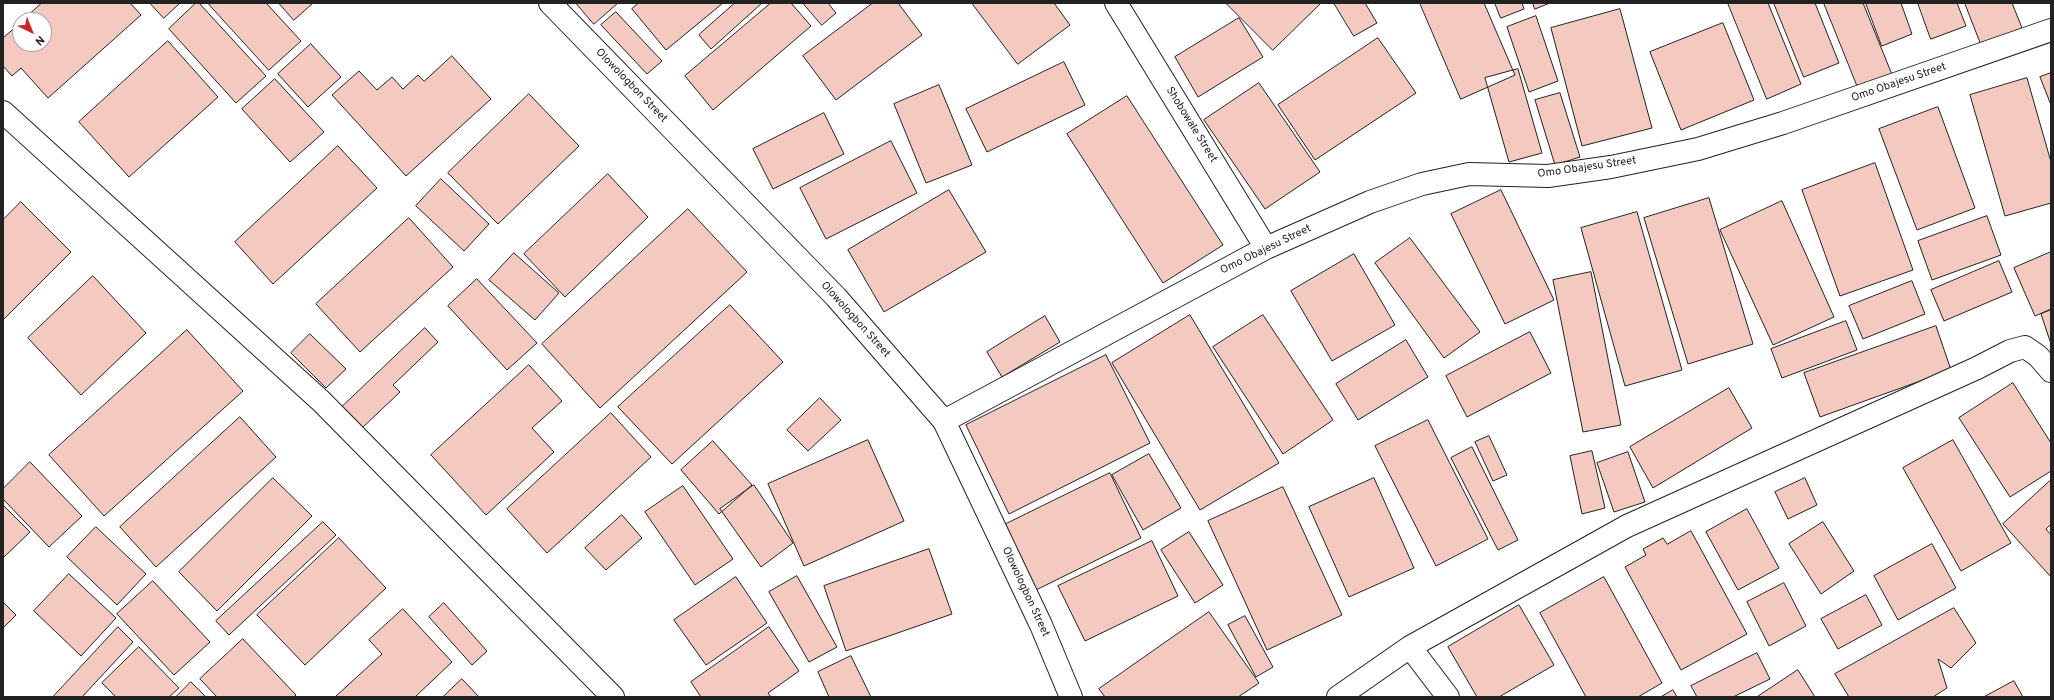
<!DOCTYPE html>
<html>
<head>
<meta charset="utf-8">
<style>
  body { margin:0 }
  #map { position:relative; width:2054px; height:700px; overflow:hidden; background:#fff; font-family:Overpass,sans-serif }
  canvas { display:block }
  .frame { position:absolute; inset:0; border:4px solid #222; pointer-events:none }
  .north { position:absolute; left:12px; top:12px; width:40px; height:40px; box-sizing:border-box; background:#fff; border:1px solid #a7a7a7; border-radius:50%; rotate:137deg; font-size:11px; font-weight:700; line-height:16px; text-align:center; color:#222 }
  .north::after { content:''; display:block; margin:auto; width:14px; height:18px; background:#c62828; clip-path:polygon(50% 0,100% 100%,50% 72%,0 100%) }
</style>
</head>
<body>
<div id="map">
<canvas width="2054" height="700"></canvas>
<div class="frame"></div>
<div class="north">N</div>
</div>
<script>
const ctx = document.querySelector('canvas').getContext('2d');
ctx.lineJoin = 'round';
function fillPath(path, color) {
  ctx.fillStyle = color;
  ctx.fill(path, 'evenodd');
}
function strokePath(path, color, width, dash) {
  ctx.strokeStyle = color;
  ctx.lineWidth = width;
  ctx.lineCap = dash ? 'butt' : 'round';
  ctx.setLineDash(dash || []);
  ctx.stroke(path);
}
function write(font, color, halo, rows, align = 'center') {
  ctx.font = font + ' Overpass,sans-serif';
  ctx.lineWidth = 3;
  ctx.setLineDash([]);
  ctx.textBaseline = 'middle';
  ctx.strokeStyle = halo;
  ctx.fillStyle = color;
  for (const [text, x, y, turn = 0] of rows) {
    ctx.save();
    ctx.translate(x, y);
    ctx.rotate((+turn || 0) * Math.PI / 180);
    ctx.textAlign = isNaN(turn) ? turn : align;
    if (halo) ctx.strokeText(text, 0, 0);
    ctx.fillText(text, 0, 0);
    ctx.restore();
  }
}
const building = new Path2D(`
  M42 3H130L141 15 48 98 21 68 12 76 3 66V38L20 23V44H44V20H23Z
  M150 3H180L164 18Z
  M196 3H199L266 76 236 103 169 29Z
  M208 3H266L301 41 269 70Z
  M279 3H313L294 20Z
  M576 3H618L594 24Z
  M639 3H723L666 50 632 9Z
  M735 3H762L711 49 699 35Z
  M771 3H791L811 26 713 110 685 76Z
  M803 3H828L836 13 822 25Z
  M873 3H898L922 35 836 100 803 56Z
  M972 3H1054L1070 25 1018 64Z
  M1226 3H1321L1273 50Z
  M1334 3H1365L1377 23 1354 36Z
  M1420 3H1484L1515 75 1461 99Z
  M1495 3H1522L1524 9 1501 18Z
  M1533 3H1550L1535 9Z
  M1728 3H1768L1801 84 1767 99Z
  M1774 3H1815L1839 63 1804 77Z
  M1824 3H1863L1893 77 1859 90Z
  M1866 3H1901L1912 34 1882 46Z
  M1918 3H1957L1966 26 1931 39Z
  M1965 3H2012L2022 28 1981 44Z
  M1620 9 1652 128 1582 146 1551 28Z
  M616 12 662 61 647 74 601 25Z
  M1536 16 1558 81 1529 92 1507 27Z
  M1239 18 1263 57 1198 97 1175 57Z
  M1723 23 1754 100 1681 130 1650 52Z
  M1378 38 1416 93 1315 160 1278 105Z
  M168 41 218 97 129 177 79 122Z
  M311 44 341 77 308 107 278 74Z
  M452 56 491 99 406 176 332 95 359 71 377 90 392 77 403 89 418 75 424 81Z
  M1064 62 1085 105 987 152 966 109Z
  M1518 69 1542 153 1509 162 1485 78Z
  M2051 73V105L2040 77Z
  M2027 78 2051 162V203L2005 216 1970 95Z
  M275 79 324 132 290 162 242 109Z
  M1259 83 1320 172 1265 209 1204 120Z
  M939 85 972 165 926 183 894 104Z
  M1560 93 1580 157 1555 165 1535 100Z
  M529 94 579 146 498 224 448 173Z
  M1127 96 1223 245 1163 283 1067 134Z
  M1938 107 1975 208 1917 230 1879 129Z
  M824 113 844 154 773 189 753 149Z
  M891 141 917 193 826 239 800 188Z
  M338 146 377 188 273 284 235 242Z
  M1875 163 1913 270 1840 296 1802 190Z
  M608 174 648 217 565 297 524 254Z
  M441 179 489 224 464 251 416 206Z
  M949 190 986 252 884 312 848 250Z
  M1501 190 1554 300 1505 324 1451 214Z
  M1709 198 1753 344 1688 364 1644 218Z
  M1782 201 1834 317 1773 345 1720 230Z
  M21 202 71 252 3 320V220Z
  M688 209 747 272 600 408 542 344Z
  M1637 212 1682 370 1625 386 1581 228Z
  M1987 216 2001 255 1932 280 1918 241Z
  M409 218 453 267 360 352 316 304Z
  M1410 238 1480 332 1444 358 1375 263Z
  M2051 252V309L2035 316 2014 268Z
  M514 253 559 293 535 320 489 280Z
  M1354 254 1395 325 1332 361 1291 291Z
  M1999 261 2012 292 1944 321 1931 290Z
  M1591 272 1621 425 1583 432 1553 280Z
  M93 276 146 333 81 395 28 338Z
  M477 279 537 343 507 370 448 306Z
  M1912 281 1925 314 1863 339 1849 306Z
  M730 305 783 362 672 464 618 407Z
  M2051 310V344L2041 314Z
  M1190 315 1279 463 1200 510 1112 363Z
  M1263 315 1333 420 1283 454 1213 347Z
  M1045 316 1060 342 1002 377 987 352Z
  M1846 321 1857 350 1782 378 1771 349Z
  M1936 326 1951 370 1820 417 1804 373Z
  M425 328 438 342 393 385 400 392 362 428 342 407Z
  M187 330 243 391 104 516 49 455Z
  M1530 332 1551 373 1467 417 1446 376Z
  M310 334 346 369 326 388 291 353Z
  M1406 340 1428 377 1358 420 1336 384Z
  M1106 355 1150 443 1009 514 966 425Z
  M529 365 562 401 532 428 554 452 486 515 431 455Z
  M2013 383 2051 443V471L2010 497 1959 418Z
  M1729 388 1752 428 1653 488 1630 447Z
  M820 398 841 420 808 451 787 430Z
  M611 413 651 457 547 553 507 509Z
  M240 417 276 457 156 567 120 527Z
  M1428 420 1488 539 1436 566 1375 446Z
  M1489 436 1507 475 1493 481 1475 442Z
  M868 440 904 521 804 566 768 484Z
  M1953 440 2011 543 1961 571 1903 468Z
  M713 441 752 485 719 514 681 470Z
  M1472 447 1518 540 1498 550 1451 458Z
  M1592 451 1605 508 1582 514 1570 456Z
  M1628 452 1645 502 1614 512 1597 463Z
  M1149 454 1181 508 1143 530 1112 475Z
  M30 462 82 516 49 547 3 499V489Z
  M1110 473 1141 538 1032 592 1000 527Z
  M273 478 312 516 217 611 179 572Z
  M1374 478 1414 568 1349 597 1309 507Z
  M1805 478 1817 505 1788 519 1775 492Z
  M2051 480V524L2046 529 2051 535V577L2003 524Z
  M754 485 793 543 761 567 720 509Z
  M683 486 733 559 695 585 645 512Z
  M1283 487 1342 615 1267 650 1208 521Z
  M3 505 30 532 3 558Z
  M1747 509 1779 568 1738 590 1706 532Z
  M622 515 642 538 606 570 585 548Z
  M323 522 336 535 229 635 216 621Z
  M1823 522 1854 571 1821 594 1789 544Z
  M96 527 146 574 117 605 67 557Z
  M1691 531 1747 634 1681 670 1625 567 1646 555 1643 549 1663 538 1667 544Z
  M1189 532 1223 585 1195 603 1161 550Z
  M339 538 386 588 305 665 257 615Z
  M1152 541 1178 596 1085 641 1058 586Z
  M1932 544 1956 588 1898 620 1874 576Z
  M929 549 952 614 846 651 824 586Z
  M69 574 116 618 81 656 34 611Z
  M797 576 837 647 809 662 769 592Z
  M736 577 767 623 706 665 674 620Z
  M1604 577 1662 683 1638 697H1586L1540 613Z
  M153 581 210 642 174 675 117 614Z
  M1784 583 1806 626 1769 646 1747 602Z
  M1866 595 1882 625 1838 649 1821 619Z
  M3 602 16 615 3 628Z
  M444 603 487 651 472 665 429 617Z
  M1519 605 1554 665 1499 697H1477L1448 647Z
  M1954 608 1976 643 1951 668 1938 659 1947 688 1933 697H1849L1835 674Z
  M403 609 452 662 415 697H335L382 654 369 640Z
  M1209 612 1259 683 1238 697H1105L1099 689Z
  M1245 616 1273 667 1256 677 1228 625Z
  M118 627 133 642 82 697H53Z
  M769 627 799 671 768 693 771 697H701L691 682Z
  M243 639 296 695 294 697H217L200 679Z
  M139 647 179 688 169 697H116L102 683Z
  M1757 653 1770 679 1733 697H1697L1691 686Z
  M851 656 871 697H829L818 672Z
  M1798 670 1815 697H1757Z
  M462 679 479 697H443Z
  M2014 681 2023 697H1984Z
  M191 682 206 697H176Z
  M1673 690 1677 697H1661Z`);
const minor = new Path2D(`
  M550 3 836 297 944 421 1041 625 1071 697
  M1116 3 1266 248
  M3 112 321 401 613 697
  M944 421 1266 248 1370 202 1422 184 1469 174 1548 176 1611 167 1698 149 1783 123 2051 30
  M1410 647 1448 697
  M1338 697 1410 647 1627 526 1977 368 2010 351 2025 347 2038 356 2051 371`);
const streetNames = [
  ["Omo Obajesu Street",1899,83,-19],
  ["Olowologbon Street",631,86,46],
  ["Shobowale Street",1191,125,58],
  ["Omo Obajesu Street",1587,168,-8],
  ["Omo Obajesu Street",1266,250,-26],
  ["Olowologbon Street",855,320,48],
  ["Olowologbon Street",1025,592,65]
];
fillPath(building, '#f3c9c0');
strokePath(building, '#222', 1);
strokePath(minor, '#222', 24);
strokePath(minor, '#fff', 22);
write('11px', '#222', '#fff', streetNames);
</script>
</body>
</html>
